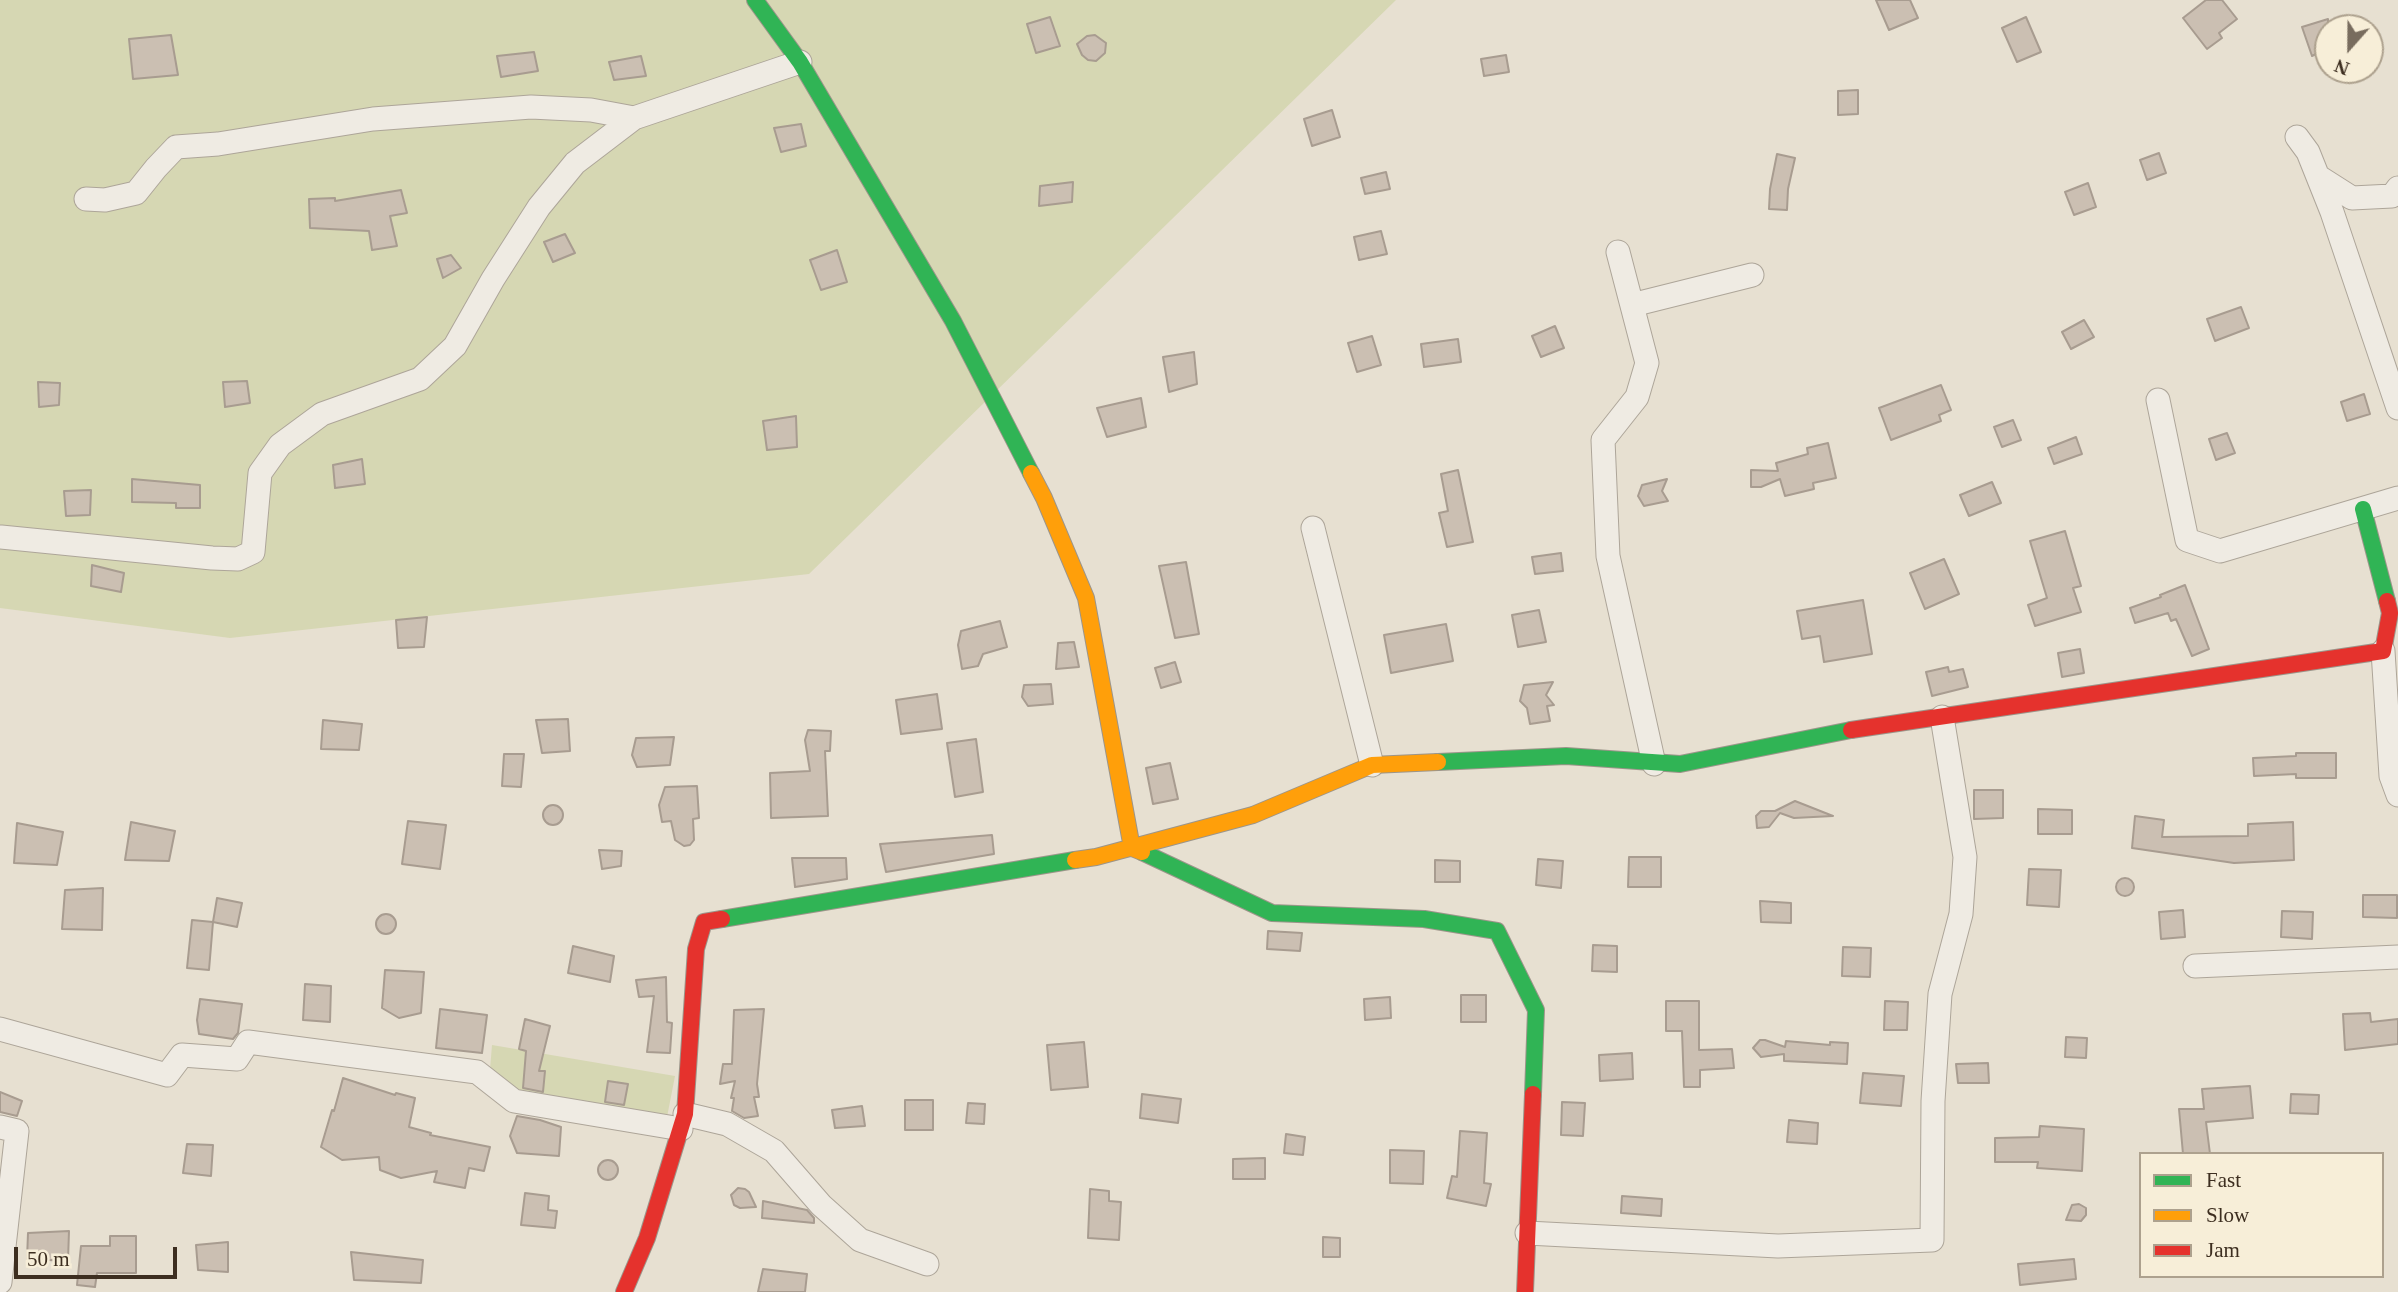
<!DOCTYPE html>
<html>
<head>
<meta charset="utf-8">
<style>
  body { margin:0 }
  #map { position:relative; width:2398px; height:1292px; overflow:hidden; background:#e7e0d1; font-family:Georgia,serif }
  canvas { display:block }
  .legend { position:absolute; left:2139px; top:1152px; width:245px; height:126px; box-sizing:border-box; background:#f7eed8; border:2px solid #ada18e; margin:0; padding:9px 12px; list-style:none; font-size:21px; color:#3d2e20 }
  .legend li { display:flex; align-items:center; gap:14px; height:35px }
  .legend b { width:35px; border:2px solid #ada18e }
  .north { position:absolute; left:2314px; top:14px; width:70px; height:70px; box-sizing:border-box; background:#f7eed8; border:2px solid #ada18e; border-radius:50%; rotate:201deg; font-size:19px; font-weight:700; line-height:28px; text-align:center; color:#3d2e20 }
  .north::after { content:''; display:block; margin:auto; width:24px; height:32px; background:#786c5e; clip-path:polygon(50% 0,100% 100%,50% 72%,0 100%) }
  .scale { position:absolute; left:14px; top:1247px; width:163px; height:32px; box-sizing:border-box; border:4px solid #3d2e20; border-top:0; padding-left:9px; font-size:21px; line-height:24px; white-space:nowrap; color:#3d2e20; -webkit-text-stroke:5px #f7eed8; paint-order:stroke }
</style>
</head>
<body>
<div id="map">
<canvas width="2398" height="1292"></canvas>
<ul class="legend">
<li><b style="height:9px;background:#30b455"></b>Fast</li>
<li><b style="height:9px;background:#ff9f0a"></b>Slow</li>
<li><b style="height:9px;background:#e5322d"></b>Jam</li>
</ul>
<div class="north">N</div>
<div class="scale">50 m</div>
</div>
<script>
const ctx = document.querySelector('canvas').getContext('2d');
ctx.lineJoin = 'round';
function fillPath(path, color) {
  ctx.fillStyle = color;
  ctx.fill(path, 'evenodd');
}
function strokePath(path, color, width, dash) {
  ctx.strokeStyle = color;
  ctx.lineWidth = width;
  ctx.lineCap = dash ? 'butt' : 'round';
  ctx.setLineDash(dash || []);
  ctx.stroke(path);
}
const green = new Path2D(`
  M0 0H1396L809 574 230 638 0 608Z
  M492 1045 675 1076 667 1117 516 1092 490 1070Z`);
const building = new Path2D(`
  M1876 0H1910L1918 18 1889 30Z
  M2206 0H2222L2237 19 2219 33 2222 38 2207 49 2183 18Z
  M1050 17 1060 46 1036 53 1027 24Z
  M2026 17 2041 52 2017 62 2002 28Z
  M2328 19V48L2312 56 2302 27Z
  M171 35 178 75 133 79 129 39Z
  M1095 35 1106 43 1105 53 1096 61 1088 60 1082 55 1077 44 1087 36Z
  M534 52 538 71 501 77 497 56Z
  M1506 55 1509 72 1484 76 1481 59Z
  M641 56 646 76 614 80 609 62Z
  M1858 90V114L1838 115V91Z
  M1332 110 1340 137 1312 146 1304 119Z
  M801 124 806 146 781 152 774 128Z
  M2159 153 2166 173 2147 180 2140 160Z
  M1777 154 1795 158 1788 189 1787 210 1769 209 1770 189Z
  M1386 172 1390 189 1365 194 1361 178Z
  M1073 182 1072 202 1039 206 1040 186Z
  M2088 183 2096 207 2074 215 2065 192Z
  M401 190 407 213 390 216 397 246 372 250 369 231 310 228 309 199 335 198V201Z
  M1381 231 1387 254 1359 260 1354 237Z
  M565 234 575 253 553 262 544 242Z
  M837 250 847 282 821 290 810 260Z
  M451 255 461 268 443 278 437 259Z
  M2241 307 2249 328 2215 341 2207 319Z
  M2084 320 2094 337 2071 349 2062 332Z
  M1555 326 1564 348 1541 357 1532 336Z
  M1372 336 1381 365 1357 372 1348 343Z
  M1458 339 1461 362 1424 367 1421 344Z
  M1194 352 1197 384 1169 392 1163 357Z
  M247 381 250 403 225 407 223 382Z
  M38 382 60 383 59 405 39 407Z
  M1941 385 1951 410 1939 415 1941 421 1891 440 1879 408Z
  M2364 394 2370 414 2347 421 2341 402Z
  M1141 398 1146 427 1107 437 1097 408Z
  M796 416 797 447 767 450 763 421Z
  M2013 420 2021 440 2002 447 1994 427Z
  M2227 433 2235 453 2216 460 2209 439Z
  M2076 437 2082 454 2054 464 2048 448Z
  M1828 443 1836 478 1813 483 1814 489 1785 496 1780 479 1761 487H1751V470L1778 471 1776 463 1808 454 1807 448Z
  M362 459 365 484 335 488 333 465Z
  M1458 470 1473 542 1447 547 1439 513 1448 511 1441 474Z
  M132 479 200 485V508H176V503L132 502Z
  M1667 479 1662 491 1668 501 1644 506 1638 496 1642 485Z
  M1992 482 2001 503 1969 516 1960 495Z
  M91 490 90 515 66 516 64 491Z
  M2065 531 2081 586 2073 588 2081 612 2035 626 2028 605 2047 598 2030 541Z
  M1561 553 1563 571 1535 574 1532 557Z
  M1944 559 1959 594 1925 609 1910 573Z
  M1186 562 1199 634 1175 638 1159 566Z
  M92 565 124 573 121 592 91 586Z
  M2185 585 2209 649 2192 656 2176 619 2171 621 2168 613 2135 623 2130 608 2161 597 2160 595Z
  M1863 600 1872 654 1824 662 1820 636 1802 639 1797 611Z
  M1539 610 1546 642 1518 647 1512 615Z
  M427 617 424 647 398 648 396 620Z
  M1000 621 1007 647 983 654 978 666 962 669 958 645 961 631Z
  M1446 624 1453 661 1391 673 1384 635Z
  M1074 642 1079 667 1056 669 1058 643Z
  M2080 649 2084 673 2062 677 2058 653Z
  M1175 662 1181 682 1161 688 1155 668Z
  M1948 667 1949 672 1963 669 1968 687 1932 696 1926 672Z
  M1553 682 1546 695 1554 705 1547 706 1550 721 1530 724 1527 708 1520 701 1524 685Z
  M1051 684 1053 704 1028 706 1022 697 1024 685Z
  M937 694 942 729 901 734 896 700Z
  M568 719 570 751 542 753 536 720Z
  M323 720 362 724 359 750 321 749Z
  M808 730 831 731 830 751H825L828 816 771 818 770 773 810 771 805 740Z
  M674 737 670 765 637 767 632 755 636 738Z
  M976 739 983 792 955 797 947 743Z
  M2296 753H2336V778H2296V774L2254 776 2253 758 2296 756Z
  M504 754H524L521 787 502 786Z
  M1170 763 1178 799 1153 804 1146 768Z
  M697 786 699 818 693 819 694 840 690 845 684 846 675 840 671 821 662 822 659 805 665 787Z
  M1974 790H2003V818L1974 819Z
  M1795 801 1833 816 1794 818 1780 813 1769 827 1757 828 1756 816 1761 811H1775Z
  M543 815a10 10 0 1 1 20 0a10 10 0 1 1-20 0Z
  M2038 809 2072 810V834H2038Z
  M2135 816 2164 820 2162 837 2248 836V824L2293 822 2294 860 2234 863 2132 848Z
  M408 821 446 825 440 869 402 864Z
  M131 822 175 831 169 861 125 860Z
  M17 823 63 832 57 865 14 863Z
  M992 835 994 854 886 872 880 844Z
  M599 850 622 851 621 866 602 869Z
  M1629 857H1661V887H1628Z
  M792 858H846L847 879 795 887Z
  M1538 859 1563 861 1561 888 1536 885Z
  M1435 860 1460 861V882H1435Z
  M2029 869 2061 870 2059 907 2027 905Z
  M2116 887a9 9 0 1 1 18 0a9 9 0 1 1-18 0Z
  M103 888 102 930 62 929 65 890Z
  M2363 895H2397V918L2363 917Z
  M217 898 242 903 237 927 213 922Z
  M1760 901 1791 903V923L1761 922Z
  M2183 910 2185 937 2161 939 2159 912Z
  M2282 911 2313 912 2312 939 2281 937Z
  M376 924a10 10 0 1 1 20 0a10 10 0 1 1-20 0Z
  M192 920 213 922 209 970 187 968Z
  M1268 931 1302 933 1300 951 1267 949Z
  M1593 945 1617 946V972L1592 971Z
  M573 946 614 956 610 982 568 973Z
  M1843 947 1871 948 1870 977 1842 976Z
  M385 970 424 972 421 1013 399 1018 382 1008Z
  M666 977 667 1022 672 1023 670 1053 647 1052 654 996 639 997 636 980Z
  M305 984 331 986 330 1022 303 1020Z
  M1461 995H1486V1022H1461Z
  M1390 997 1391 1018 1365 1020 1364 999Z
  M200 999 242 1004 238 1033 233 1039 199 1034 197 1020Z
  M1666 1001H1699V1050L1732 1049 1734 1068 1700 1070V1087H1684L1682 1031H1666Z
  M1885 1001 1908 1002 1907 1030H1884Z
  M440 1009 487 1015 482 1053 436 1048Z
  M764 1009 757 1084 759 1097H754L758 1116 744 1118 732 1111 734 1098H731L735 1081 720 1084 723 1064H732L734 1010Z
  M2370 1013 2371 1022 2398 1019V1044L2345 1050 2343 1014Z
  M525 1019 550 1026 539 1071H545L543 1092 523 1088 526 1051 519 1049Z
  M2066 1037 2087 1038 2086 1058 2065 1057Z
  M1760 1040H1765L1785 1047 1786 1041 1830 1045V1042L1848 1043 1847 1064 1784 1061V1054L1761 1057 1753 1048Z
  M1084 1042 1088 1087 1051 1090 1047 1045Z
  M1632 1053 1633 1079 1600 1081 1599 1055Z
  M1988 1063 1989 1083H1958L1956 1064Z
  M1863 1073 1904 1076 1901 1106 1860 1103Z
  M343 1078 395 1095 396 1093 415 1098 409 1127 431 1133 430 1135 490 1147 484 1171 469 1168 465 1188 434 1182 437 1171 401 1178 380 1170 379 1157 342 1160 321 1147 332 1110 334 1111Z
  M608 1081 628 1084 624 1105 605 1102Z
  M2250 1086 2253 1118 2206 1122 2210 1154H2183L2179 1109H2204L2202 1089Z
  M0 1092 22 1101 17 1116 0 1112Z
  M1142 1094 1181 1099 1178 1123 1140 1118Z
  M2291 1094 2319 1095 2318 1114 2290 1113Z
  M905 1100H933V1130H905Z
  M1562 1102 1585 1103 1583 1136 1561 1135Z
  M968 1103 985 1104 984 1124 966 1123Z
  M862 1106 865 1126 835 1128 832 1110Z
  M517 1116 540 1120 561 1127 559 1156 517 1153 510 1136Z
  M1789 1120 1818 1123 1817 1144 1787 1142Z
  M2040 1126 2084 1129 2082 1171 2037 1168 2038 1162H1995V1138L2039 1137Z
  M1460 1131 1487 1133 1484 1183 1491 1184 1486 1206 1447 1198 1452 1176 1457 1177Z
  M1286 1134 1305 1137 1303 1155 1284 1153Z
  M187 1144 213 1145 211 1176 183 1173Z
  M1390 1150 1424 1151 1423 1184 1390 1183Z
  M1265 1158V1179H1233V1159Z
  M598 1170a10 10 0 1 1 20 0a10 10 0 1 1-20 0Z
  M738 1188 745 1189 749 1192 756 1207 740 1208 734 1205 731 1195Z
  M1090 1189 1109 1191V1201L1121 1202 1119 1240 1088 1238Z
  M525 1193 549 1196 548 1210 557 1211 555 1228 521 1225Z
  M1622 1196 1662 1199 1661 1216 1621 1213Z
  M763 1201 807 1210 814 1218V1223L762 1218Z
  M2079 1204 2086 1208V1215L2081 1221 2066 1220 2072 1205Z
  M69 1231 68 1261 27 1259 28 1233Z
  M110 1236H136V1273H97L95 1287 77 1285 81 1246H110Z
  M1323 1237 1340 1238V1257H1323Z
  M228 1242V1272L198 1270 196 1245Z
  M351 1252 423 1260 421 1283 354 1280Z
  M2074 1259 2076 1279 2020 1285 2018 1264Z
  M763 1269 807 1274 805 1292H758Z`);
const street = new Path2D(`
  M2297 137 2308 152 2332 212 2398 408
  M2319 177 2352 198 2392 196 2398 188
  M86 199 105 200 136 193 156 168 176 147 218 144 373 119 531 107 591 110 634 118 800 62
  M1618 252 1647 363 1637 397 1603 440 1608 556 1654 764
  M1632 305 1752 275
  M2158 400 2187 540 2220 551 2398 498
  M1313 528 1372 765
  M1 537 212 558 238 559 253 552 260 473 280 445 322 414 420 379 455 346 493 279 539 207 575 163 634 118
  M2383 651 2391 776 2398 795
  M2195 966 2398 957
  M0 1029 167 1075 182 1055 237 1059 248 1042 477 1072 514 1101 681 1129
  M685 1114 727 1124 774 1151 821 1205 860 1240 927 1264
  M0 1127 17 1131 0 1282
  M1527 1233 1778 1246 1932 1240 1933 1101 1940 994 1961 914 1965 857 1942 717`);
const fast = new Path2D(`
  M755 0 800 62 953 321 1031 473
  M2363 509 2387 601
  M1438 762 1566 756 1680 764 1851 730
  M1142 852 1272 913 1424 919 1497 931 1536 1010 1533 1094
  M722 919 1075 860`);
const slow = new Path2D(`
  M1031 473 1044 498 1086 598 1132 848 1142 852
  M1075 860 1096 857 1253 815 1372 765 1438 762`);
const jam = new Path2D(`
  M1851 730 2383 651 2390 613 2387 601
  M624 1292 647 1238 685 1114 696 949 704 922 722 919
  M1525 1292 1533 1094`);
fillPath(green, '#d6d7b3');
fillPath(building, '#cbbfb2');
strokePath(building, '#a89c90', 2);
strokePath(street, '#ada599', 25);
strokePath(fast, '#9c958a', 18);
strokePath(slow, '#9c958a', 18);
strokePath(jam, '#9c958a', 18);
strokePath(street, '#efebe3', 23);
strokePath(fast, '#30b455', 16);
strokePath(slow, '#ff9f0a', 16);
strokePath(jam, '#e5322d', 16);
</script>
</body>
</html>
